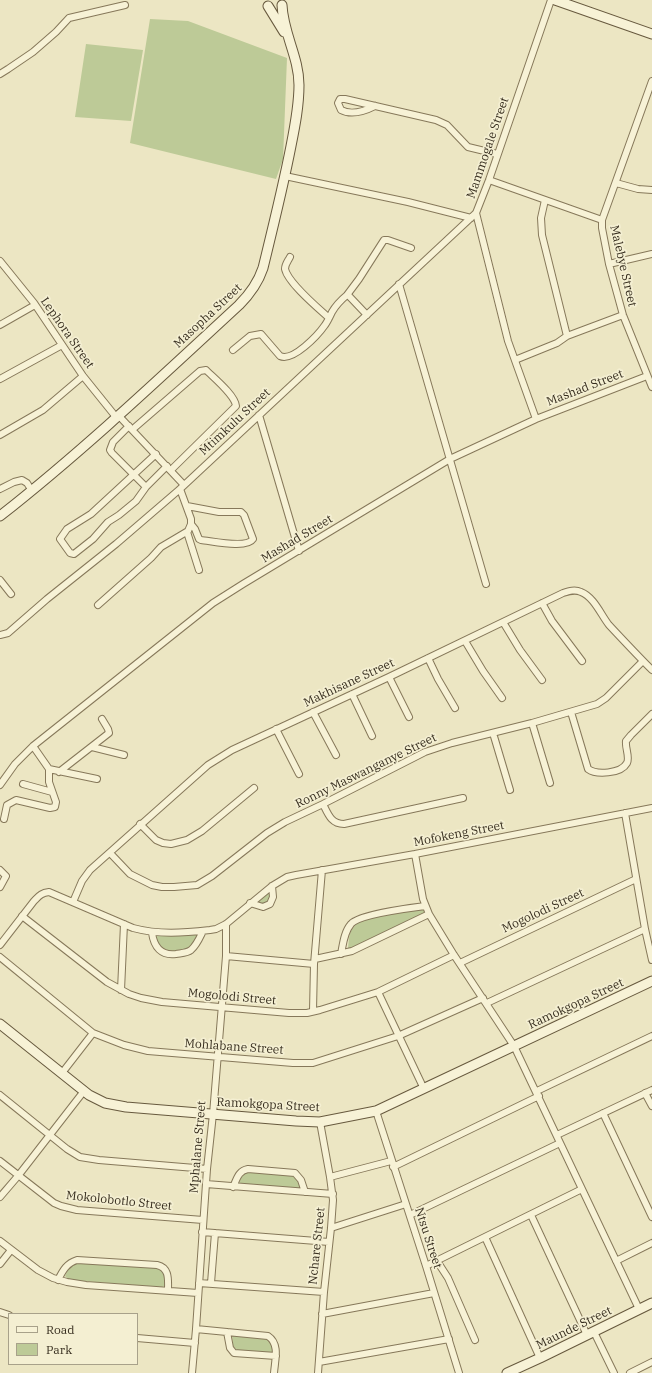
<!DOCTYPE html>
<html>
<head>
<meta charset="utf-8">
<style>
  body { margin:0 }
  #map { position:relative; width:652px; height:1373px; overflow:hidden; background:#ece6c3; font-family:"IBM Plex Serif",serif }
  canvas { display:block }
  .legend { position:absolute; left:8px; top:1313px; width:130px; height:52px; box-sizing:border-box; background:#f4efd2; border:1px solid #a8a18a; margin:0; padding:5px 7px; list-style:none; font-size:12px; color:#362d1e }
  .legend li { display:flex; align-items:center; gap:8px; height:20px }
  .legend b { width:20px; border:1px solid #a8a18a }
</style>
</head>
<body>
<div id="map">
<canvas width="652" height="1373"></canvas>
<ul class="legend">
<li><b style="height:5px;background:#f7f2d6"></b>Road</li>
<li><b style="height:11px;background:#bdca97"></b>Park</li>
</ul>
</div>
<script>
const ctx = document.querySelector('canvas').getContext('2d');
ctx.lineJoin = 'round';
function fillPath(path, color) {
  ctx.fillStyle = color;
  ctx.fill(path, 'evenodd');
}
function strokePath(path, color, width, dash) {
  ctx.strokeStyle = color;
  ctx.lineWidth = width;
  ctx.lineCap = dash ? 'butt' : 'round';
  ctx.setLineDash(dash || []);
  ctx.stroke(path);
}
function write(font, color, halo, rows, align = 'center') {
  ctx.font = font + ' "IBM Plex Serif",serif';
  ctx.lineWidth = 3.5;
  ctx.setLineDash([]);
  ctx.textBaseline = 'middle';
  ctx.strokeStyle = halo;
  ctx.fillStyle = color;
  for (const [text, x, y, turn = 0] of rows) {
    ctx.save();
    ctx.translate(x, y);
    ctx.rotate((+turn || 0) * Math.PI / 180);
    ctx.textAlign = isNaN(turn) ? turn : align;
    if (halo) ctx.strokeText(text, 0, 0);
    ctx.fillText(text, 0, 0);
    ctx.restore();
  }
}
const green = new Path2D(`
  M150 19 188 21 287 58 283 159 276 179 130 143Z
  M86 44 143 50 131 121 75 117Z
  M268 892 270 895 269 902 266 904 257 903Z
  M418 909H425L427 911 424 915 348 951C349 935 349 929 362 919Z
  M198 934C196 937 195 943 193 946 187 952 170 954 163 950 158 947 157 941 155 936Z
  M248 1170 295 1175 302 1190 239 1185 241 1175Z
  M81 1261 163 1268 166 1286 161 1287 69 1280 65 1276 70 1266Z
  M232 1334 270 1339 275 1354 238 1351 233 1346Z`);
const street = new Path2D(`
  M0 74 8 69 33 52 56 32 69 18 125 5
  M652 81 602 220V228L609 264 623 315 652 387
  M375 106C365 111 352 116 341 110L338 103 340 99H345L436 120 447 125 468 147 497 154
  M285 176 408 202 471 218
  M489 180 602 220
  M616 183 638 189 652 190
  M545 200 541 218 542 235 567 336
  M476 213 508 341 536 419
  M290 257C288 261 285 264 285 269 288 283 318 308 329 318
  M0 261 34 303 83 376 116 417
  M609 264 652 254
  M399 284 486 584
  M347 295 359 279 384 240H388L411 248
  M0 325 35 305
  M233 350 250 336 261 334 280 356C293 362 318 335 325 325 328 321 330 316 332 312 336 305 341 300 347 295H348L367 315
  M515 360 557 343 567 336 623 315
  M0 379 62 345
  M118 415 184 485
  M259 415 299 551
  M129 426 113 442 110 450 112 453 146 487 136 501 119 515 108 522 93 539 74 554 70 553 60 539 67 529 91 514 156 454
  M133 429 200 371 206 370C214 378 235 395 236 406L171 470
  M0 435 43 410 83 376
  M146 487 167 466
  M0 489 14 482 22 480 27 483 32 491
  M187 506 219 512H241L244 515 253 539C247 549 212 541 201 540L199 539 195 529 191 524
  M187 532 199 570
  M0 580 11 594
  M542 603 552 621 582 661
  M98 605 151 558 161 547 188 531 191 524V519L180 489
  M503 622 520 650 542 680
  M0 635 8 633 47 599 116 544 180 489 476 213 489 180 551 0
  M465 641 483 671 502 698
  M428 658 438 679 455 708
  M389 677 409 717
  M352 694 372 736
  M313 712 336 755
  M571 712 588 769C596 775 621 774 627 763 630 757 625 748 626 741L631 735 652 714
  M532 723 550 783
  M276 729 299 774
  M493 733 510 790
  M33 746 49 769 97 779
  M92 747 124 755
  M59 772 109 733 108 729 102 719
  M23 784 52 792
  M0 785 15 764 33 746 213 603 243 584 450 459 536 419 647 376
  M323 804C328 814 331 824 344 824L463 798
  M625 813 645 929 652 960
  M4 819 7 805 16 800 50 808 55 807 56 802 49 782V769
  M140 824 156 840 163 843 171 844 187 840 202 831 254 788
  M110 853 130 874 152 885 162 887H174L197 885 212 876 267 833 285 822 323 804 425 752 452 743 532 723 597 704 606 698 643 661
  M415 854 423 899 429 914 454 955 514 1046 639 1309
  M0 870 6 876 0 887
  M73 902 82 881 90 870 208 765 232 750 389 677 563 593C569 591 575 589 581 592 594 597 601 615 609 625 623 640 637 655 652 670
  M250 903 263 907 270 904 273 897 272 886
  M22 916 107 982 129 994 141 998 162 1002 289 1013H307L320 1010 378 992 454 955
  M152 933C154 947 161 956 176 954 182 953 187 953 191 950 197 945 200 937 203 931
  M0 945 34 901C39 896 41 893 49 892L133 928C159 935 183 933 210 930L216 929 226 924 272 886 287 877 296 875 415 854 652 808
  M341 954C343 944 344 932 351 924 359 914 410 908 425 906
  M226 956 314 964
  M0 957 93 1033 124 1045 148 1051 293 1063H313L398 1036 483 998
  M315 959 352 951 429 914
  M460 963 636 879
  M121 990 124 924
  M378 992 424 1089
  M487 1003 645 929
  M313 1011 314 964 322 870
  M62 1073 93 1033
  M537 1091 652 1036
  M645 1093 652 1106
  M0 1095 67 1149 80 1157 99 1160 207 1169
  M376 1111 426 1266 459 1373
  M603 1113 652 1217
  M557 1135 652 1090
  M0 1161 54 1203 61 1206 77 1210 203 1220
  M393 1167 539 1096
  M330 1177 391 1161
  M206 1184 333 1194
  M233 1187C237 1179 238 1171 248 1169L295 1173 301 1180 305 1192
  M0 1197 18 1176 84 1091
  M410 1215 560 1143
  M531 1215 587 1335
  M331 1228 406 1204
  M202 1232 329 1242
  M485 1237 540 1358
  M0 1241 38 1270 53 1278 67 1282 86 1285 198 1293
  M437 1261 448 1278 475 1340
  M616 1261 652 1243
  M0 1264 11 1250
  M426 1266 582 1189
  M58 1280C63 1270 67 1263 77 1260L157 1265C170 1268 168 1280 168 1291
  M199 1283 324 1292
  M211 1283 215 1233
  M0 1312 9 1315
  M322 1314 434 1293
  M196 1329 268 1336C280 1344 275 1360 274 1373
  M227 1332 230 1348 234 1353 276 1356
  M594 1332 614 1373
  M137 1338 195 1343
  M319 1362 449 1339
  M192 1373 196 1329 207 1169 213 1114 226 956V924
  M318 1373 324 1292 331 1228 333 1200 330 1177 320 1122
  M630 1373 652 1362`);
const secondary = new Path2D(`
  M555 0 652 34
  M268 6 284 32
  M0 516C84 450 161 377 239 305 250 294 258 283 263 268 273 227 283 187 291 146 295 126 299 106 299 85 299 57 283 33 282 5
  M0 1024 89 1095 105 1103 126 1107 296 1121 320 1122 376 1111 652 981
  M507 1373 540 1358 652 1303`);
const streetNames = [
  ["Mammogale Street",488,148,-71],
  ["Malebye Street",623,266,77],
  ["Masopha Street",208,316,-43],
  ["Lephora Street",67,333,55],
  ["Mashad Street",585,388,-21],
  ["Mtimkulu Street",235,422,-43],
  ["Mashad Street",297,539,-31],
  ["Makhisane Street",349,683,-25],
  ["Ronny Maswanganye Street",366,771,-26],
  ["Mofokeng Street",459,834,-11],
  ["Mogolodi Street",543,911,-25],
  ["Mogolodi Street",232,997,5],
  ["Ramokgopa Street",576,1004,-25],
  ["Mohlabane Street",234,1047,4],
  ["Ramokgopa Street",268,1105,3],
  ["Mphalane Street",198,1147,-85],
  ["Mokolobotlo Street",119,1201,6],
  ["Ntsu Street",428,1238,72],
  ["Nchare Street",317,1246,-84],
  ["Maunde Street",574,1328,-26]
];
fillPath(green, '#bdca97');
strokePath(street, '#86785a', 8);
strokePath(secondary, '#67593e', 11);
strokePath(street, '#f7f2d6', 6);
strokePath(secondary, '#f7f2d6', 9);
write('12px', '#362d1e', '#f4efd2', streetNames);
</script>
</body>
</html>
